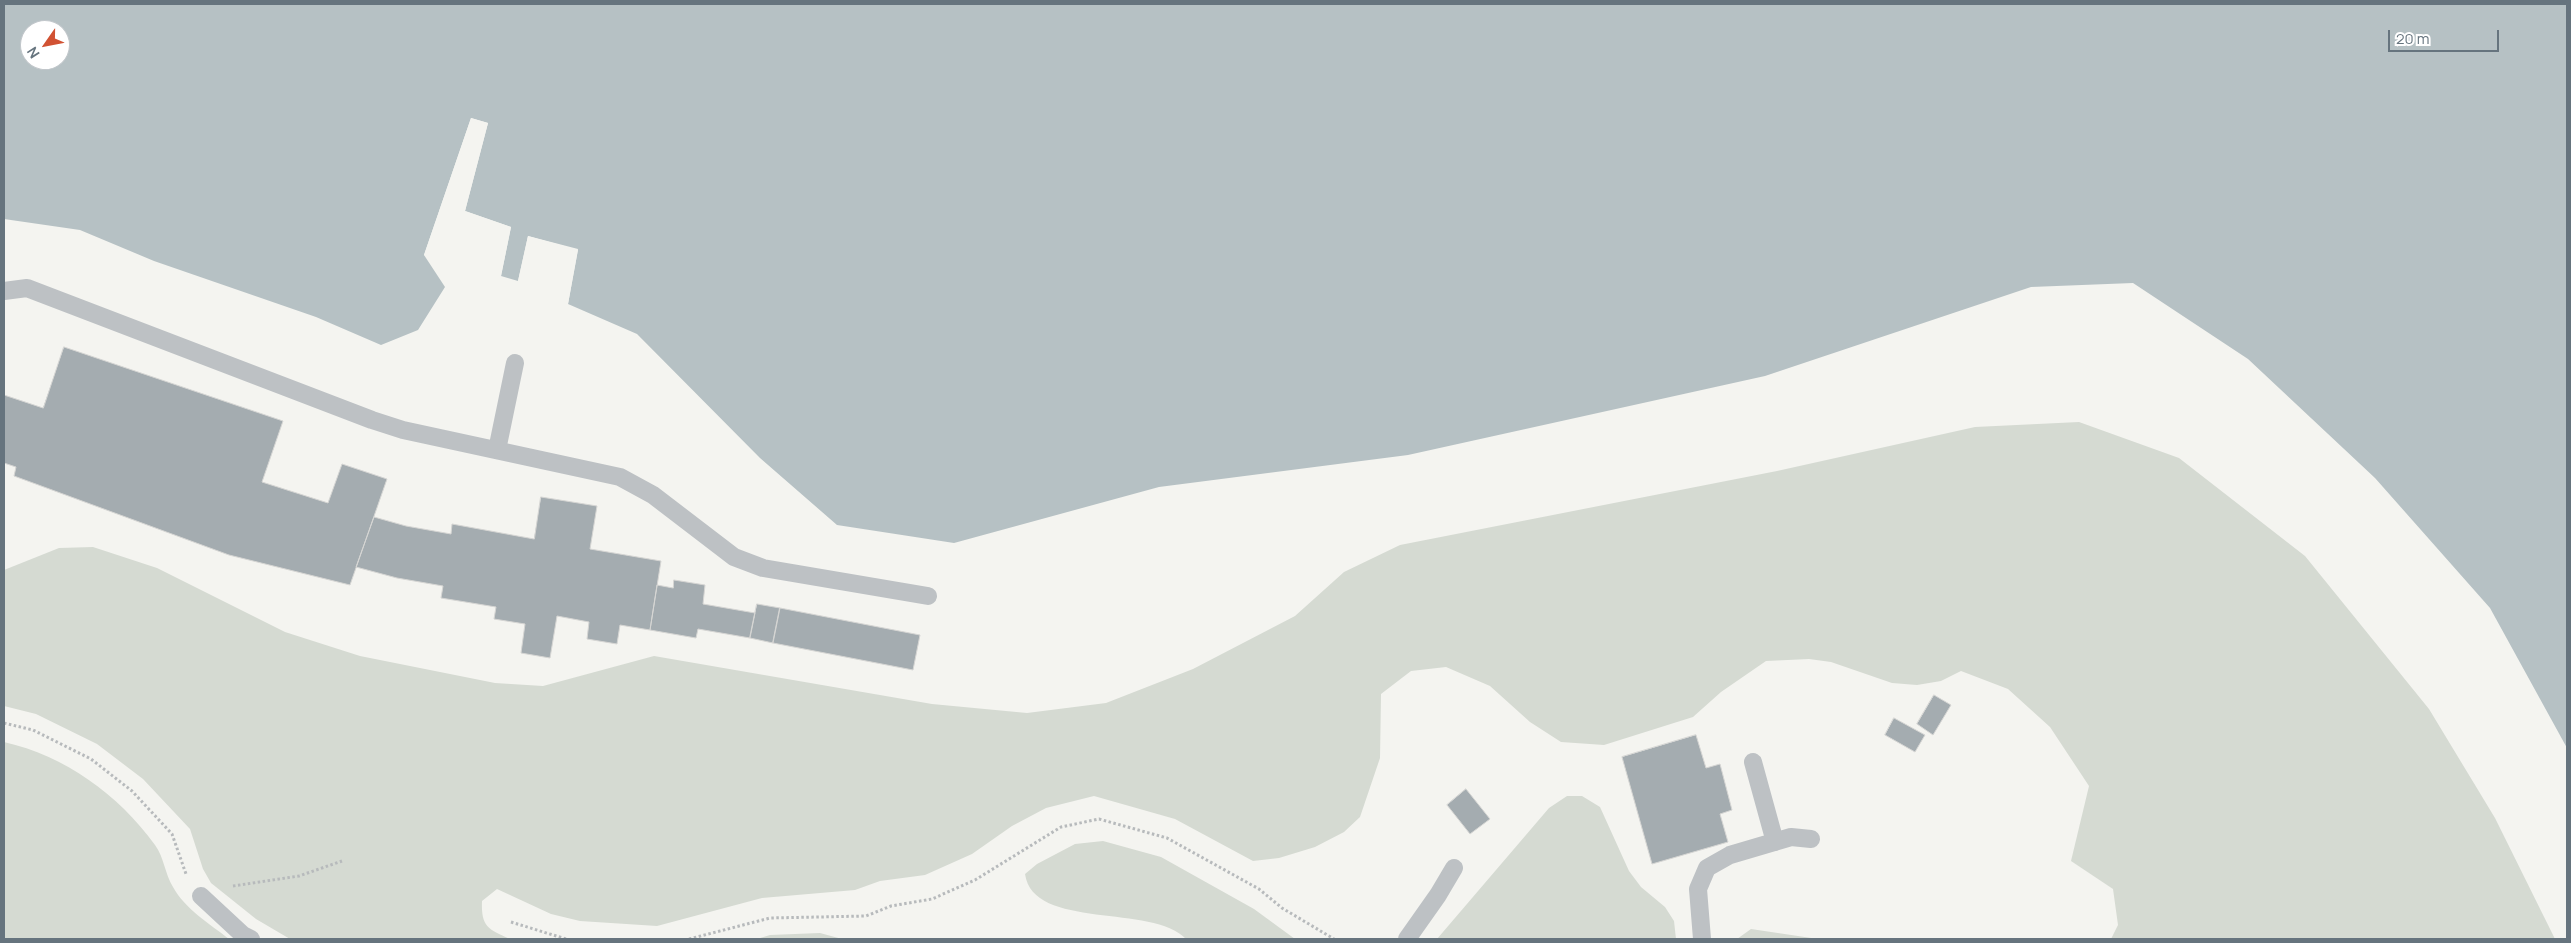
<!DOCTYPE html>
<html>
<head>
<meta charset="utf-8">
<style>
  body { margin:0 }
  #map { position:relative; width:2571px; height:943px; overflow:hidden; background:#f4f4f0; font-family:Manrope,sans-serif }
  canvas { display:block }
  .frame { position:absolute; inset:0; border:5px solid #66747e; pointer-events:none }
  .north { position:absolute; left:20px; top:20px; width:50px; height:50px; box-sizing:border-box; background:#fff; border:1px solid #c2c7cb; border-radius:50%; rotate:237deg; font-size:14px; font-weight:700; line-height:20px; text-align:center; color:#66747e }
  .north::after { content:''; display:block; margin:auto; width:18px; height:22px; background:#d15233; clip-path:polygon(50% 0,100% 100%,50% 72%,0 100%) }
  .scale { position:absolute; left:2388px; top:30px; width:111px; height:22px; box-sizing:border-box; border:2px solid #66747e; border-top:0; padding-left:6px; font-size:15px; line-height:18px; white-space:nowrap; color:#66747e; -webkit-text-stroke:4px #fff; paint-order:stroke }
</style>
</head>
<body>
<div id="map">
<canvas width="2571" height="943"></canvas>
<div class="frame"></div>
<div class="north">N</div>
<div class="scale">20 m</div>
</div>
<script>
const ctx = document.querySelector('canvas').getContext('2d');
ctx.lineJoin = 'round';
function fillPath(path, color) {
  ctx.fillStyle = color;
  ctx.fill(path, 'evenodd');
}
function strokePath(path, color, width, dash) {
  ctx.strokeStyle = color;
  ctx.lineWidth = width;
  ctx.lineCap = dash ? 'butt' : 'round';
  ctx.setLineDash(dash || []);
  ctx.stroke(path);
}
const green = new Path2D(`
  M2079 422 2179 458 2305 556 2429 709 2495 818 2555 939H2111L2118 925 2113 889 2071 861 2089 786 2050 727 2008 689 1961 671 1941 681 1917 685 1892 683 1831 662 1809 659 1766 661 1721 692 1693 717 1604 745 1561 742 1530 722 1490 686 1446 667 1411 671 1381 694 1380 758 1360 817 1344 832 1315 847 1279 858 1253 861 1175 819 1094 796 1046 808 1012 826 972 854 925 875 880 881 855 890 762 898 657 926 580 921 551 914 497 889 482 901C481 927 488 929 510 939H290L256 919 211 883 203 869 190 829 143 779 97 744 36 714 4 706V570L59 548 93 547 157 568 285 632 360 656 495 683 543 686 654 656 932 704 1027 713 1106 703 1193 669 1295 616 1344 572 1400 545 1777 471 1975 427Z
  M4 742C65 756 118 794 155 845 164 857 165 874 173 887 185 909 210 924 229 939H4Z
  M1567 796H1582L1600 807 1629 871 1641 887 1665 907 1674 921 1676 939H1437L1549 808Z
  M1103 841 1161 857 1254 909 1295 939H1186C1153 903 1033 931 1025 874L1037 864 1075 844Z
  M1751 929 1818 939H1737Z
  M820 933 842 939H757L770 935Z`);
const water = new Path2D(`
  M4 4H2567V748L2490 608 2375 478 2248 359 2133 283 2031 287 1765 376 1408 455 1159 487 954 543 837 525 760 458 637 334 568 304 578 249 528 236 518 281 501 276 511 227 465 211 488 123 471 118 424 255 445 287 418 330 381 345 316 317 154 261 80 230 4 219ZM30 30H60V60H30Z`);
const pier = new Path2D(`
  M471 118 488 123 465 211 511 227 501 276 498 275 508 228 463 211 485 125 473 121 427 256 424 255Z
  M528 236 578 250 568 304 566 303 575 251 530 239 520 282 518 281Z`);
const building = new Path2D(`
  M64 347 283 421 262 482 328 503 342 464 387 479 350 585 229 555 14 476 16 467 4 463V395L43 408Z
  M541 497 597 506 590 549 661 561 650 630 620 625 617 644 587 639 589 622 557 616 550 658 521 653 525 624 494 619 496 607 441 598 443 586 397 578 356 567 374 517 406 526 451 534 452 524 534 539Z
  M674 580 705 585 703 604 755 613 750 638 698 629 696 638 650 630 657 585 673 588Z
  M757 604 780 608 773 643 750 638Z
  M780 608 920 635 913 670 773 643Z
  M1934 695 1951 705 1933 735 1917 724Z
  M1894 718 1925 735 1915 752 1885 735Z
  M1696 735 1706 768 1720 764 1732 810 1720 814 1728 842 1652 864 1622 757Z
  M1466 789 1490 819 1470 834 1447 805Z`);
const path = new Path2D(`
  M4 723 33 730 91 759 132 791 172 834 186 874
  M233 886 299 876 342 861
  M511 922 566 939
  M689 939 770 918 866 916 891 906 932 899 975 880 1061 827 1099 819 1167 838 1259 889 1282 908 1334 939`);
const service = new Path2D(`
  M4 291 27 288 372 420 403 430 620 477 653 495 734 557 763 568 928 596
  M497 450 515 363
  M1753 762 1775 842
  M201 896 243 935 251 939
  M1407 939 1438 895 1454 868
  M1702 939 1698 889 1707 868 1730 855 1791 837 1811 839`);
fillPath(green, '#d5dad2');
fillPath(water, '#b6c1c4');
fillPath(pier, '#f4f4f0');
fillPath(building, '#a4acb0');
strokePath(building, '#d5d5d3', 1);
strokePath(path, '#b7babc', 3, [2.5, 2.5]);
strokePath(service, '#bdc1c4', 18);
</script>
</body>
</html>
